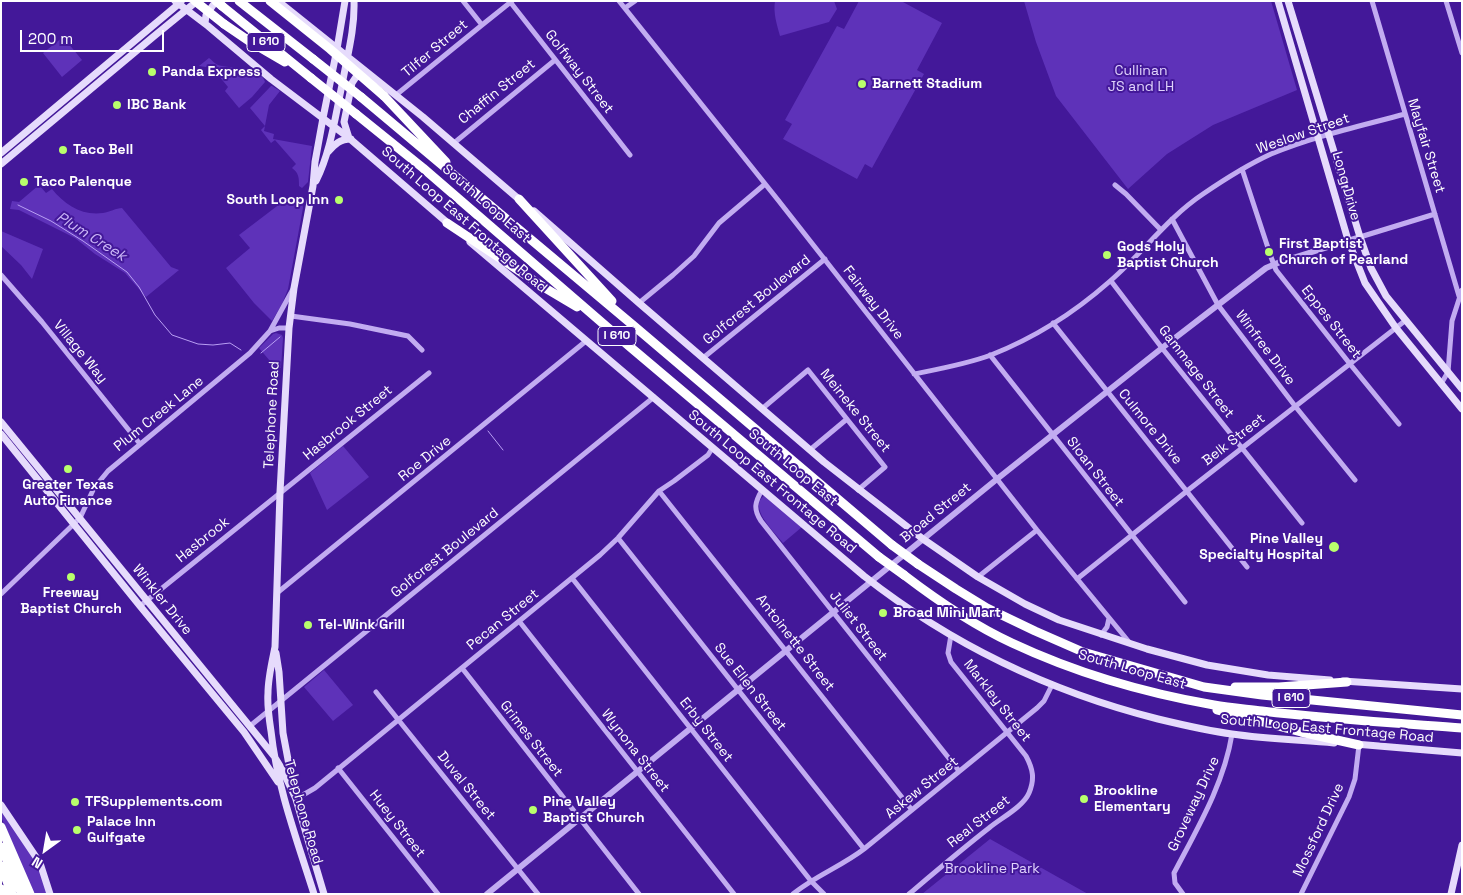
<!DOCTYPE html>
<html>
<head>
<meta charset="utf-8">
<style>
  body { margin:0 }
  #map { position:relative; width:1463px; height:895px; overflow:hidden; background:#431899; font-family:"Space Grotesk",sans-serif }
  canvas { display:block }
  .frame { position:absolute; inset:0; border:2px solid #fff; pointer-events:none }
  .north { position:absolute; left:20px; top:825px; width:50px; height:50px; -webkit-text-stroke:4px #431899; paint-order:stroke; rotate:212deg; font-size:14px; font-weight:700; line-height:20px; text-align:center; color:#fff }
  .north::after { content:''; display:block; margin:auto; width:18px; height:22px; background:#fff; clip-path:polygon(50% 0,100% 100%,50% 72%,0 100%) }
  .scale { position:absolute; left:20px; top:30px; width:144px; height:22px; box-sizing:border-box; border:2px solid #fff; border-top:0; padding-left:6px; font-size:15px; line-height:18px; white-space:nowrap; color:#fff; -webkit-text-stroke:4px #431899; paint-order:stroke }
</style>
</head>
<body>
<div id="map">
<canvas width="1463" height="895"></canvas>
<div class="frame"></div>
<div class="north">N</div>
<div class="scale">200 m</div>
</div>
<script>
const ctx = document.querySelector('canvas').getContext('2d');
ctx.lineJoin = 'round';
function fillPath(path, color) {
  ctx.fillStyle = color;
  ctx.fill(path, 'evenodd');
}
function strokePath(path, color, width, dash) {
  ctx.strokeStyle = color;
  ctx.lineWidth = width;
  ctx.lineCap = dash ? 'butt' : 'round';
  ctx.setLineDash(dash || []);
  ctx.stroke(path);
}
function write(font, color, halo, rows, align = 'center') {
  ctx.font = font + ' "Space Grotesk",sans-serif';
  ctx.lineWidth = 4;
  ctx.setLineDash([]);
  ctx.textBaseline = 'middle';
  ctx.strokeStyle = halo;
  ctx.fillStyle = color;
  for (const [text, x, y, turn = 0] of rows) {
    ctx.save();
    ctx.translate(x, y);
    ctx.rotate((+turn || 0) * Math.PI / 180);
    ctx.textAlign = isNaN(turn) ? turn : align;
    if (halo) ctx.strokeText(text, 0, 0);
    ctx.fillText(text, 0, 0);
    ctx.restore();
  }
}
const green = new Path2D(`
  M775 1H834L837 9 829 22 780 36C777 25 773 13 775 1Z
  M859 1H901L942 23 917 70 924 74 872 168 865 164 857 179 783 139 792 124 785 120 837 26 844 29Z
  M1024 1H1271L1297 90 1213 125 1167 154 1128 189 1056 96 1036 42Z
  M63 37 82 60 62 77 43 53Z
  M209 58C212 60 215 64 218 65 231 69 262 67 265 82L252 97 239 108 225 91 228 87 210 65 206 67 199 66Z
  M271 86H272L280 91 269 105 264 131 274 134 273 139 312 146 308 182 302 188 299 186C299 178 299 173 292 168L296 164 275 140 271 143 261 130 265 126 250 108Z
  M39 185 46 193 52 189C65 205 82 216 103 213 110 212 116 208 122 208L171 267 179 270 146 297 125 273 95 254 75 238 19 210 10 209 12 201 19 202Z
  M289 197C296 198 303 199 303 208L288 289 282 304 272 321 254 303 226 268 250 248 239 235Z
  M1 231 43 249 32 279 21 265 1 246Z
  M276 333 282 335 283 338 281 368 275 367 259 348 273 334Z
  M343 446 369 477 327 510 310 473Z
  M765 495 802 527 783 543C774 531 747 507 765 495Z
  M324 670 353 705 333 721 304 687Z
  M1 811 25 844 38 864 48 894H34L1 817Z
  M990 839 1088 894H922Z`);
const stream = new Path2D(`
  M18 205 51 221 83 241 127 272 139 287 155 315 172 335 198 344 213 345 230 343 241 350
  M261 353 280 337
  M488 431 503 450`);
const minor = new Path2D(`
  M463 1 482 25
  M619 1 778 200 1037 530 1129 642
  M1372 1 1459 296
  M1446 1 1462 53
  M511 3 630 155
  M625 8 635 1
  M396 95 482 25 512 1
  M454 143 555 60
  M1242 169 1271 257 1276 270 1350 364 1399 424
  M1115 185 1126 194 1161 230
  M1172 219 1218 305 1295 406 1355 480
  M1360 237 1435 214
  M1 275 42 322 140 444
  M1111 281 1162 348 1302 523
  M639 303 673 275 694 256 719 223 765 184
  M291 316 350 324 408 336 422 350
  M1053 323 1247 567
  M270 331 279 328H289
  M990 355 1185 602
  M703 358 825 259
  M914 374C939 369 967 364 991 355 1034 338 1075 312 1109 282 1142 254 1167 218 1203 194 1225 179 1247 165 1271 154 1314 136 1361 126 1405 114
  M1441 384 1448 372 1452 321 1462 290
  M763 408 808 370 885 467 858 490
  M811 449 847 419
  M762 490C755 502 753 509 761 521L959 771
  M659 491 912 810
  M618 538 864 849
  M978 577 1037 530
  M572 578 811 881 824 894
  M1077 579 1187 491 1406 320
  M277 593 586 341
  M1 594 80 518 94 488 108 471 250 353 270 331 293 289
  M140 606 429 373
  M519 621 734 894
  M1101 635 1107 627 1109 618
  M462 668 639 894
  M376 692 538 894
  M250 726 654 397
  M338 768 438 894
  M296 799 315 788 600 555 618 538 659 491 674 481 708 455 713 447
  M793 894C815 876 842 866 864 849L1037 708 1044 701 1052 685
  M909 894C935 872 962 849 989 828 1001 818 1023 807 1029 793 1035 779 1033 769 1026 756L951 662 948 653 951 635
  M1183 894 1175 883 1174 873C1197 829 1224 784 1232 734
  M1301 894 1349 797 1355 779 1359 745`);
const tertiary = new Path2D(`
  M487 894 997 479 1162 348 1266 268 1280 262 1360 237`);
const secondary = new Path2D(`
  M175 1 208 26 271 79 349 138 450 225
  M278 1 423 117 521 201
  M1278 1 1348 240 1365 283 1396 328 1462 409
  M1288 1 1360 237 1371 268 1386 296 1462 389
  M205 23 206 15 216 1
  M349 138 344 122 352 83 356 77 364 75
  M328 152C335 144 340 139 351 139
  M1 153 181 2
  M1 164 153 37 197 1
  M316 181C331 151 335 117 342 85 347 57 355 29 354 1
  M534 211 639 303 824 462 923 539 978 577 1025 604 1059 620 1147 649 1207 665 1268 675 1330 680
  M470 242 864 576C952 645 1051 692 1158 719 1183 725 1208 731 1232 734 1266 739 1301 740 1334 743
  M1 422 274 756 282 769 296 799
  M1 434 140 606 244 732 278 782
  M276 653 279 672 283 733 293 786
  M1343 681 1462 689
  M1355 744 1462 753
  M295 796 324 894
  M1 805 40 863 50 894
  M314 894C297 840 277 787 271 731 269 718 267 706 268 693 268 678 272 662 275 647L280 492 289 328 294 288 313 186 315 162 323 118 337 49 345 1
  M1451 894 1462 845`);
const motorway = new Path2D(`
  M239 1 313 59
  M222 6 311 78
  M224 24 249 41 285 62
  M384 96 446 162
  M361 97 634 326 892 545
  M356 114 423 168 629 346 879 557
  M519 199 612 301
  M447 223 545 288 577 307
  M918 564 956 589 987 608 1035 631 1083 652 1204 687 1262 695 1462 715
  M904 575C938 601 973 625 1012 643 1076 673 1145 693 1214 705 1230 708 1246 709 1262 711 1329 719 1395 723 1462 728
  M1235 687H1279L1347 682
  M1217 710 1301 732 1359 745
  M1 827 30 894
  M1 847 22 894
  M1 866 12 894
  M1 889 3 894`);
const motorwayBridge = new Path2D(`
  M195 1 224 24
  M216 1 222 6
  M270 1 330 49 384 96
  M313 59 361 97
  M311 78 356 114
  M892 545 918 564
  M879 557 904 575`);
const markers = [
  [152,72,5,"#b9ff6c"],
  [862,84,5,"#b9ff6c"],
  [117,105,5,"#b9ff6c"],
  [63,150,5,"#b9ff6c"],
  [24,182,5,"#b9ff6c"],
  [339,200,5,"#b9ff6c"],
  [1269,252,5,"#b9ff6c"],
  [1107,255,5,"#b9ff6c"],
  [68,469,5,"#b9ff6c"],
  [1334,547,6,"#b9ff6c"],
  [71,577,5,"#b9ff6c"],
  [883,613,5,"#b9ff6c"],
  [308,625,5,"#b9ff6c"],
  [1084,799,5,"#b9ff6c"],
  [75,802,5,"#b9ff6c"],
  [533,810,5,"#b9ff6c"],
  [77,830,5,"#b9ff6c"]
];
const shields = [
  [266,42,38],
  [617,336,38],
  [1291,698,38]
];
const shieldNames = [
  ["I 610",266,42],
  ["I 610",617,336],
  ["I 610",1291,698]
];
const streetNames = [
  ["Tilfer Street",435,49,-40],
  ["Golfway Street",579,72,52],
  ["Chaffin Street",497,92,-39],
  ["Weslow Street",1303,134,-19],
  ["Mayfair Street",1426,146,73],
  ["Long Drive",1346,186,74],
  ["South Loop East",486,204,41],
  ["South Loop East Frontage Road",464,220,41],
  ["Golfcrest Boulevard",757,300,-39],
  ["Fairway Drive",873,303,52],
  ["Eppes Street",1331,322,52],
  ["Winfree Drive",1265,348,53],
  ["Village Way",80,352,51],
  ["Gammage Street",1196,372,52],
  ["Meineke Street",855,411,51],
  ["Plum Creek Lane",159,414,-39],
  ["Telephone Road",272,415,-87],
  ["Hasbrook Street",348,423,-39],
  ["Culmore Drive",1150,427,51],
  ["Belk Street",1234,440,-38],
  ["Roe Drive",425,459,-39],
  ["South Loop East",793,468,40],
  ["Sloan Street",1095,472,52],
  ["South Loop East Frontage Road",772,482,40],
  ["Broad Street",936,513,-39],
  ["Hasbrook",203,540,-39],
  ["Golfcrest Boulevard",445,553,-39],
  ["Winkler Drive",162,600,51],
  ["Pecan Street",503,620,-39],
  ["Juliet Street",858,626,52],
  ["Antoinette Street",795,643,52],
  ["South Loop East",1132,670,16],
  ["Sue Ellen Street",750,687,52],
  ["Markley Street",997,701,52],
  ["South Loop East Frontage Road",1327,729,5],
  ["Erby Street",706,730,52],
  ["Grimes Street",531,739,52],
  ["Wynona Street",635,751,52],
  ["Duval Street",466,786,51],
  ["Askew Street",922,788,-39],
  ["Groveway Drive",1194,804,-65],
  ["Telephone Road",303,812,74],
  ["Real Street",979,822,-38],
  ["Huey Street",397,824,52],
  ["Mossford Drive",1319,830,-65]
];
const parkNames = [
  ["Cullinan",1141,71],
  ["JS and LH",1141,87],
  ["Brookline Park",992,869]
];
const poiNames = [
  ["Panda Express",162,72],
  ["Barnett Stadium",872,84],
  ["IBC Bank",127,105],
  ["Taco Bell",73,150],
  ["Taco Palenque",34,182],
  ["South Loop Inn",329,200,"right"],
  ["First Baptist",1279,244],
  ["Church of Pearland",1279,260],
  ["Gods Holy",1117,247],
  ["Baptist Church",1117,263],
  ["Greater Texas",68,485,"center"],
  ["Auto Finance",68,501,"center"],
  ["Pine Valley",1323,539,"right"],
  ["Specialty Hospital",1323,555,"right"],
  ["Freeway",71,593,"center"],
  ["Baptist Church",71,609,"center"],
  ["Broad Mini Mart",893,613],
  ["Tel-Wink Grill",318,625],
  ["Brookline",1094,791],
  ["Elementary",1094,807],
  ["TFSupplements.com",85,802],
  ["Pine Valley",543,802],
  ["Baptist Church",543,818],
  ["Palace Inn",87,822],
  ["Gulfgate",87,838]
];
const waterNames = [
  ["Plum Creek",91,237,32]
];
fillPath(green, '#5e32b9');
strokePath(stream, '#b99ff4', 1);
strokePath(minor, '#c2acf1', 5);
strokePath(tertiary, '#c2acf1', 6);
strokePath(secondary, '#e6dbfc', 7);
strokePath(motorway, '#fff', 9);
strokePath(motorwayBridge, '#fff', 9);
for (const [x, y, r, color] of markers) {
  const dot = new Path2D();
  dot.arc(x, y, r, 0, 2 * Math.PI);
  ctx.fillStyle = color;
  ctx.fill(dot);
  strokePath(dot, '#431899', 2);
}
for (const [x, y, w] of shields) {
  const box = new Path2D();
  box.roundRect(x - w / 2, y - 9.5, w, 19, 4);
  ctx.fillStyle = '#431899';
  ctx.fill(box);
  strokePath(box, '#fff', 1);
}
write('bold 12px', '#fff', null, shieldNames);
write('14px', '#fff', '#431899', streetNames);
write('14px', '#e0d3fc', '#431899', parkNames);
write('bold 14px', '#fff', '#431899', poiNames, 'left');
write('italic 15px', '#ccb8f8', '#431899', waterNames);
</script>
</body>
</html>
